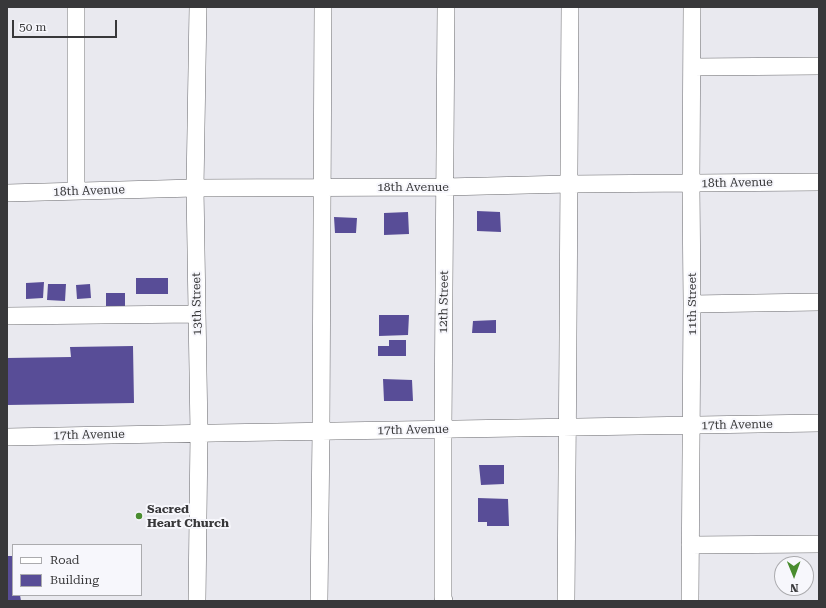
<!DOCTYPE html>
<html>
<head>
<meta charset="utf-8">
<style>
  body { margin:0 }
  #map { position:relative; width:826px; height:608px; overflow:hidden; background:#e9e9ef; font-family:"Roboto Serif",serif }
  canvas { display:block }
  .frame { position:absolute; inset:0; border:8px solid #38383a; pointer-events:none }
  .legend { position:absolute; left:12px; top:544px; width:130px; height:52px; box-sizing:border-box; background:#f7f7fc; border:1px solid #ababae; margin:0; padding:5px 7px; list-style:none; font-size:12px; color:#38383a }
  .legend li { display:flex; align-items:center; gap:8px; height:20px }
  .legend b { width:20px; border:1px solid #ababae }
  .north { position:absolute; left:774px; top:556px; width:40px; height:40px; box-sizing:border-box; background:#f7f7fc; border:1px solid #ababae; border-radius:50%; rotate:179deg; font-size:11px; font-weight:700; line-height:16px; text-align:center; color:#38383a }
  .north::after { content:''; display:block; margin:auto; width:14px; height:18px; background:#498c2f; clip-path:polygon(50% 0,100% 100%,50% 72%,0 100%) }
  .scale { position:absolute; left:12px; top:20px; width:105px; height:18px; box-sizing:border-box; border:2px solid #38383a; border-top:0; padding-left:5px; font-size:12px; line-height:14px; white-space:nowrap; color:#38383a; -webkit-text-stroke:3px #f7f7fc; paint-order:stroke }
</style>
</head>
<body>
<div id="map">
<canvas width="826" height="608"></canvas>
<div class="frame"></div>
<ul class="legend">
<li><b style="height:5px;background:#fff"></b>Road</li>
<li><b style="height:11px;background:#584d97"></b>Building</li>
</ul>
<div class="north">N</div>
<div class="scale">50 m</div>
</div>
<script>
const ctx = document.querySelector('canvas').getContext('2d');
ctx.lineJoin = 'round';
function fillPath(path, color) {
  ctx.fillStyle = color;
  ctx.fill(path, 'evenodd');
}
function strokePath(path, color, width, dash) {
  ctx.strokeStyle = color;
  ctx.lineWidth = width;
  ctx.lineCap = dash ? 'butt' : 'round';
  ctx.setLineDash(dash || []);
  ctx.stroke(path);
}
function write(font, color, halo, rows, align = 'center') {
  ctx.font = font + ' "Roboto Serif",serif';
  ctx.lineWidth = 4;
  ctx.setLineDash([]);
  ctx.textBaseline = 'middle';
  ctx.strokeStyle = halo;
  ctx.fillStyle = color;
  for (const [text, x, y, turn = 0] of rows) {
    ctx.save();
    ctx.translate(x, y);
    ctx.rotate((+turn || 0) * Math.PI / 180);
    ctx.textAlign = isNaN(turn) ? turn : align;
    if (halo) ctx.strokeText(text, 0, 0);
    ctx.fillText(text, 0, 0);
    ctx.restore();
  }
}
const building = new Path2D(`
  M477 211 500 212 501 232 477 231Z
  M408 212 409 234 384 235V213Z
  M334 217 357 218 356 233H335Z
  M136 278H168V294H136Z
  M44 282 43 298 26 299V283Z
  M48 284H66L65 301 47 300Z
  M90 284 91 298 77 299 76 285Z
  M106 293H125V307H106Z
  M379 315H409L408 335 379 336Z
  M496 320V333H472L473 321Z
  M389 340H406V356H378V346H389Z
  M133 346 134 403 7 405V358L71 357 70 347Z
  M383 379 412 380 413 401H384Z
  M479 465H504V484L481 485Z
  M478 498 508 499 509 526H487V522H478Z
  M7 556H13V595H20L21 601H7Z`);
const minor = new Path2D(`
  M76 7V191
  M692 67 819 66
  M7 193 195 188 445 187 570 184 819 182
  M692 304 819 302
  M7 316 197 314
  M7 437 216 433 819 423
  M690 545 819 544
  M197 601 199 433 195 188 198 7
  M319 601 321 431 323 7
  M444 601 443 597V430L446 7
  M566 601C567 403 570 205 570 7
  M690 601 692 304 691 183 692 7`);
const markers = [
  [139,516,4,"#498c2f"]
];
const streetNames = [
  ["18th Avenue",737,183,-1],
  ["18th Avenue",413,187],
  ["18th Avenue",89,191,-2],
  ["12th Street",444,302,-89],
  ["13th Street",197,304,-91],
  ["11th Street",692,304,-90],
  ["17th Avenue",737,425,-1],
  ["17th Avenue",413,430,-1],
  ["17th Avenue",89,435,-1]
];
const poiNames = [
  ["Sacred",147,509],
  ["Heart Church",147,523]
];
fillPath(building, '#584d97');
strokePath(minor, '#6a6a6e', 18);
strokePath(minor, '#fff', 17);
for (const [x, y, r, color] of markers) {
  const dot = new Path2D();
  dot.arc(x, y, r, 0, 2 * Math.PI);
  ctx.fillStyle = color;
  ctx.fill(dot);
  strokePath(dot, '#f7f7fc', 1.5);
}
write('12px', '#38383a', '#f7f7fc', streetNames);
write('bold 12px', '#38383a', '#f7f7fc', poiNames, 'left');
</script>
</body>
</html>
